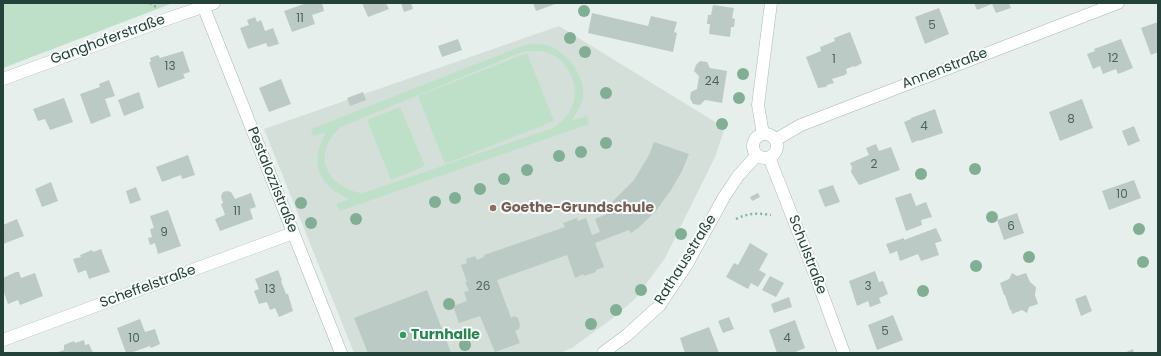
<!DOCTYPE html>
<html>
<head>
<meta charset="utf-8">
<style>
  body { margin:0 }
  #map { position:relative; width:1161px; height:356px; overflow:hidden; background:#e6efeb; font-family:Poppins,sans-serif }
  canvas { display:block }
  .frame { position:absolute; inset:0; border:4px solid #24423a; pointer-events:none }
</style>
</head>
<body>
<div id="map">
<canvas width="1161" height="356"></canvas>
<div class="frame"></div>
</div>
<script>
const ctx = document.querySelector('canvas').getContext('2d');
ctx.lineJoin = 'round';
function fillPath(path, color) {
  ctx.fillStyle = color;
  ctx.fill(path, 'evenodd');
}
function strokePath(path, color, width, dash) {
  ctx.strokeStyle = color;
  ctx.lineWidth = width;
  ctx.lineCap = dash ? 'butt' : 'round';
  ctx.setLineDash(dash || []);
  ctx.stroke(path);
}
function write(font, color, halo, rows, align = 'center') {
  ctx.font = font + ' Poppins,sans-serif';
  ctx.lineWidth = 4;
  ctx.setLineDash([]);
  ctx.textBaseline = 'middle';
  ctx.strokeStyle = halo;
  ctx.fillStyle = color;
  for (const [text, x, y, turn = 0] of rows) {
    ctx.save();
    ctx.translate(x, y);
    ctx.rotate((+turn || 0) * Math.PI / 180);
    ctx.textAlign = isNaN(turn) ? turn : align;
    if (halo) ctx.strokeText(text, 0, 0);
    ctx.fillText(text, 0, 0);
    ctx.restore();
  }
}
const built = new Path2D(`
  M559 26 725 128 715 157 665 258 635 299 613 318 572 348 560 353H354L264 129Z`);
const green = new Path2D(`
  M3 3H173L3 68Z
  M531 44C536 44 541 44 546 45 567 50 586 77 583 98 581 106 576 113 572 120L587 116 589 124 340 211 336 204 349 199C343 196 337 193 332 189 312 173 315 152 326 132L313 136 311 129 522 46ZM530 51C537 51 543 51 549 53 559 57 566 65 571 75 580 97 573 115 553 128L363 193C355 193 350 190 343 186 318 172 320 144 341 127L522 52Z
  M527 53 554 121 445 164 418 96Z
  M400 107 425 166 391 180 367 120Z`);
const building = new Path2D(`
  M307 3H322L324 11 312 15 315 24 292 32 284 11Z
  M362 3H386L389 9 368 17Z
  M401 3H411L413 9 404 12Z
  M533 3H558L536 11Z
  M974 3H1009L1011 8 996 13 992 4 977 10Z
  M713 5 734 8 732 18 735 19 734 27H731L730 37 709 34 710 24H707L708 15H711Z
  M939 8 949 34 925 44 915 17Z
  M592 13 648 26 651 16 677 22 674 32 677 33 673 52 588 33Z
  M255 17 257 22 261 20 265 31 273 28 279 44 268 47 266 43 248 49 240 28 249 25 247 20Z
  M1158 22V52L1151 55 1141 28Z
  M850 32 862 63 855 67 854 66 846 69 847 73 845 75 832 79 834 83 827 85 826 87 818 88 806 57 821 51 820 47 835 41 834 38Z
  M458 39 462 50 442 57 438 46Z
  M1121 39 1133 68 1118 74 1116 69 1103 74 1100 66 1093 69 1087 54 1095 51 1094 49Z
  M183 51 190 72 183 74 185 78 158 88 149 62H151L150 58 158 55 160 58Z
  M700 61 707 62 710 68 727 71 722 103 705 100 700 105 693 104 690 98 691 92 697 89 699 76 694 71 696 65Z
  M281 79 291 104 269 112 259 88Z
  M109 80 115 96 105 99 111 116 91 124 80 94 100 87 99 84Z
  M139 92 144 108 124 116 118 100Z
  M363 92 366 100 350 106 347 98Z
  M64 98 73 122 50 130 45 119 38 121 33 109Z
  M1082 99 1093 128 1060 141 1049 112Z
  M935 109 943 133 919 141V140L912 143 904 122 911 119V118Z
  M1134 126 1140 141 1128 146 1122 131Z
  M654 142 689 154 682 171 671 190 655 212 638 228 631 233 629 230 595 243 604 267 596 270V272L584 276 583 274 575 278 567 255 497 280 511 318 514 316 518 318 520 325 519 329 515 331 520 343 495 352 480 316 459 323 453 306 467 301 464 292 469 291 465 282H467L461 265 467 263 466 259 475 256 477 260 484 257V255L565 227 563 223 577 218 578 221 586 218 592 235 600 232 595 219 614 211 609 205 634 180 649 155Z
  M876 144 879 151 891 147 900 170 859 185 851 172 852 167 850 163 869 155 866 148Z
  M188 155 195 175 182 179 181 175 162 182 156 167Z
  M1134 180 1141 198 1109 210 1102 191Z
  M51 182 58 201 42 207 35 189Z
  M833 185 840 202 825 207 818 190Z
  M136 187 141 200 130 204 126 191Z
  M227 191 231 192 235 199 251 193 256 207 250 209 253 219 220 231 215 219 225 215 221 204 223 203 221 196 223 192Z
  M758 193 760 197 752 201 750 197Z
  M911 193 916 206 926 202 932 217 921 220 922 225 906 231 895 198Z
  M168 210 181 246 158 254 155 243 150 245 148 238 152 237 150 229 154 228 150 216Z
  M1017 213 1024 233 1004 240 997 220Z
  M17 219 24 236 3 244V225Z
  M936 228 942 241 935 243 939 255 921 261 918 254 900 261 897 251 890 254 886 244 904 238V240Z
  M750 243 768 254 759 270 766 274 758 287 751 283 748 289 726 277 734 263 738 265Z
  M101 249 110 272 89 279 86 270 78 273 73 259 81 257 80 255 92 250 93 252Z
  M278 270 282 280 281 281 286 294H288L293 311 279 317 275 308 270 310 267 302 259 304 254 291 259 289 255 279Z
  M875 271 879 282 883 281 888 294 879 298 881 303 870 307 868 301 857 306 849 281Z
  M16 272H19L21 278 35 273 43 296 20 305 18 300 8 304 3 290V278Z
  M1012 273 1017 276 1026 273 1030 282 1036 287 1035 295 1038 304 1029 307 1027 313 1022 310 1012 314 1011 310H1010L1005 295H1004L1000 283 1009 279Z
  M770 276 784 283 776 297 762 290Z
  M427 290 451 353H368L354 318Z
  M1086 295 1092 311 1081 316 1075 299Z
  M789 297 792 307 774 313 771 304Z
  M893 315 903 340 877 350 868 325Z
  M729 317 734 329 723 333 718 321Z
  M140 319 145 332 155 329 160 344 151 348 150 346 130 353H126L117 328Z
  M795 320 805 348 793 353H777L769 330Z
  M709 327 719 353H685L680 338Z
  M84 340 85 345 89 344 93 353H55L64 350V345L74 341 75 343Z
  M1133 349 1134 353H1124Z`);
const path = new Path2D(`
  M150 3 156 7
  M736 219C748 213 758 213 771 215`);
const street = new Path2D(`
  M202 3 341 353
  M3 79 170 18 214 3
  M763 134 758 105 771 3
  M753 146a12 12 0 1 1 24 0a12 12 0 1 1-24 0Z
  M775 140 801 125 1118 3
  M769 157 816 277 844 353
  M3 340 293 233
  M603 353 627 335 660 305 687 264 724 197 738 176 757 155`);
const trees = [
  [584,11],
  [570,38],
  [585,52],
  [743,74],
  [606,93],
  [739,98],
  [722,124],
  [606,143],
  [581,152],
  [559,156],
  [975,169],
  [527,170],
  [921,174],
  [504,179],
  [480,189],
  [455,198],
  [435,202],
  [301,203],
  [992,217],
  [356,219],
  [311,223],
  [1139,229],
  [681,234],
  [1029,257],
  [1143,262],
  [976,266],
  [641,290],
  [923,291],
  [449,304],
  [616,310],
  [591,324],
  [465,345]
];
const markers = [
  [493,208,4,"#8d6e63"],
  [403,335,4,"#2e9e5b"]
];
const numberNames = [
  ["11",300,19],
  ["5",932,26],
  ["12",1113,59],
  ["1",834,60],
  ["13",170,67],
  ["24",712,82],
  ["8",1071,120],
  ["4",924,127],
  ["2",874,165],
  ["10",1122,195],
  ["11",237,212],
  ["6",1011,227],
  ["9",164,233],
  ["26",483,287],
  ["3",868,287],
  ["13",270,290],
  ["5",885,332],
  ["10",134,339],
  ["4",787,339]
];
const streetNames = [
  ["Ganghoferstraße",108,40,-20],
  ["Annenstraße",945,69,-21],
  ["Pestalozzistraße",272,180,68],
  ["Schulstraße",807,255,69],
  ["Rathausstraße",686,260,-58],
  ["Scheffelstraße",148,287,-20]
];
const educationNames = [
  ["Goethe-Grundschule",501,208]
];
const leisureNames = [
  ["Turnhalle",411,335]
];
fillPath(built, '#d4dfda');
fillPath(green, '#bfe0c8');
fillPath(building, '#bbcac4');
strokePath(street, '#a8b8b2', 13);
strokePath(path, '#86b3a5', 2.5, [2, 3]);
strokePath(street, '#fff', 12);
ctx.fillStyle = '#80af93';
for (const [x, y] of trees) {
  ctx.beginPath();
  ctx.arc(x, y, 6, 0, 2 * Math.PI);
  ctx.fill();
}
for (const [x, y, r, color] of markers) {
  const dot = new Path2D();
  dot.arc(x, y, r, 0, 2 * Math.PI);
  ctx.fillStyle = color;
  ctx.fill(dot);
  strokePath(dot, '#f7fbf9', 1.5);
}
write('12px', '#4a645c', null, numberNames);
write('14px', '#24423a', '#f7fbf9', streetNames);
write('bold 14px', '#785e54', '#f7fbf9', educationNames, 'left');
write('bold 14px', '#27864d', '#f7fbf9', leisureNames, 'left');
</script>
</body>
</html>
